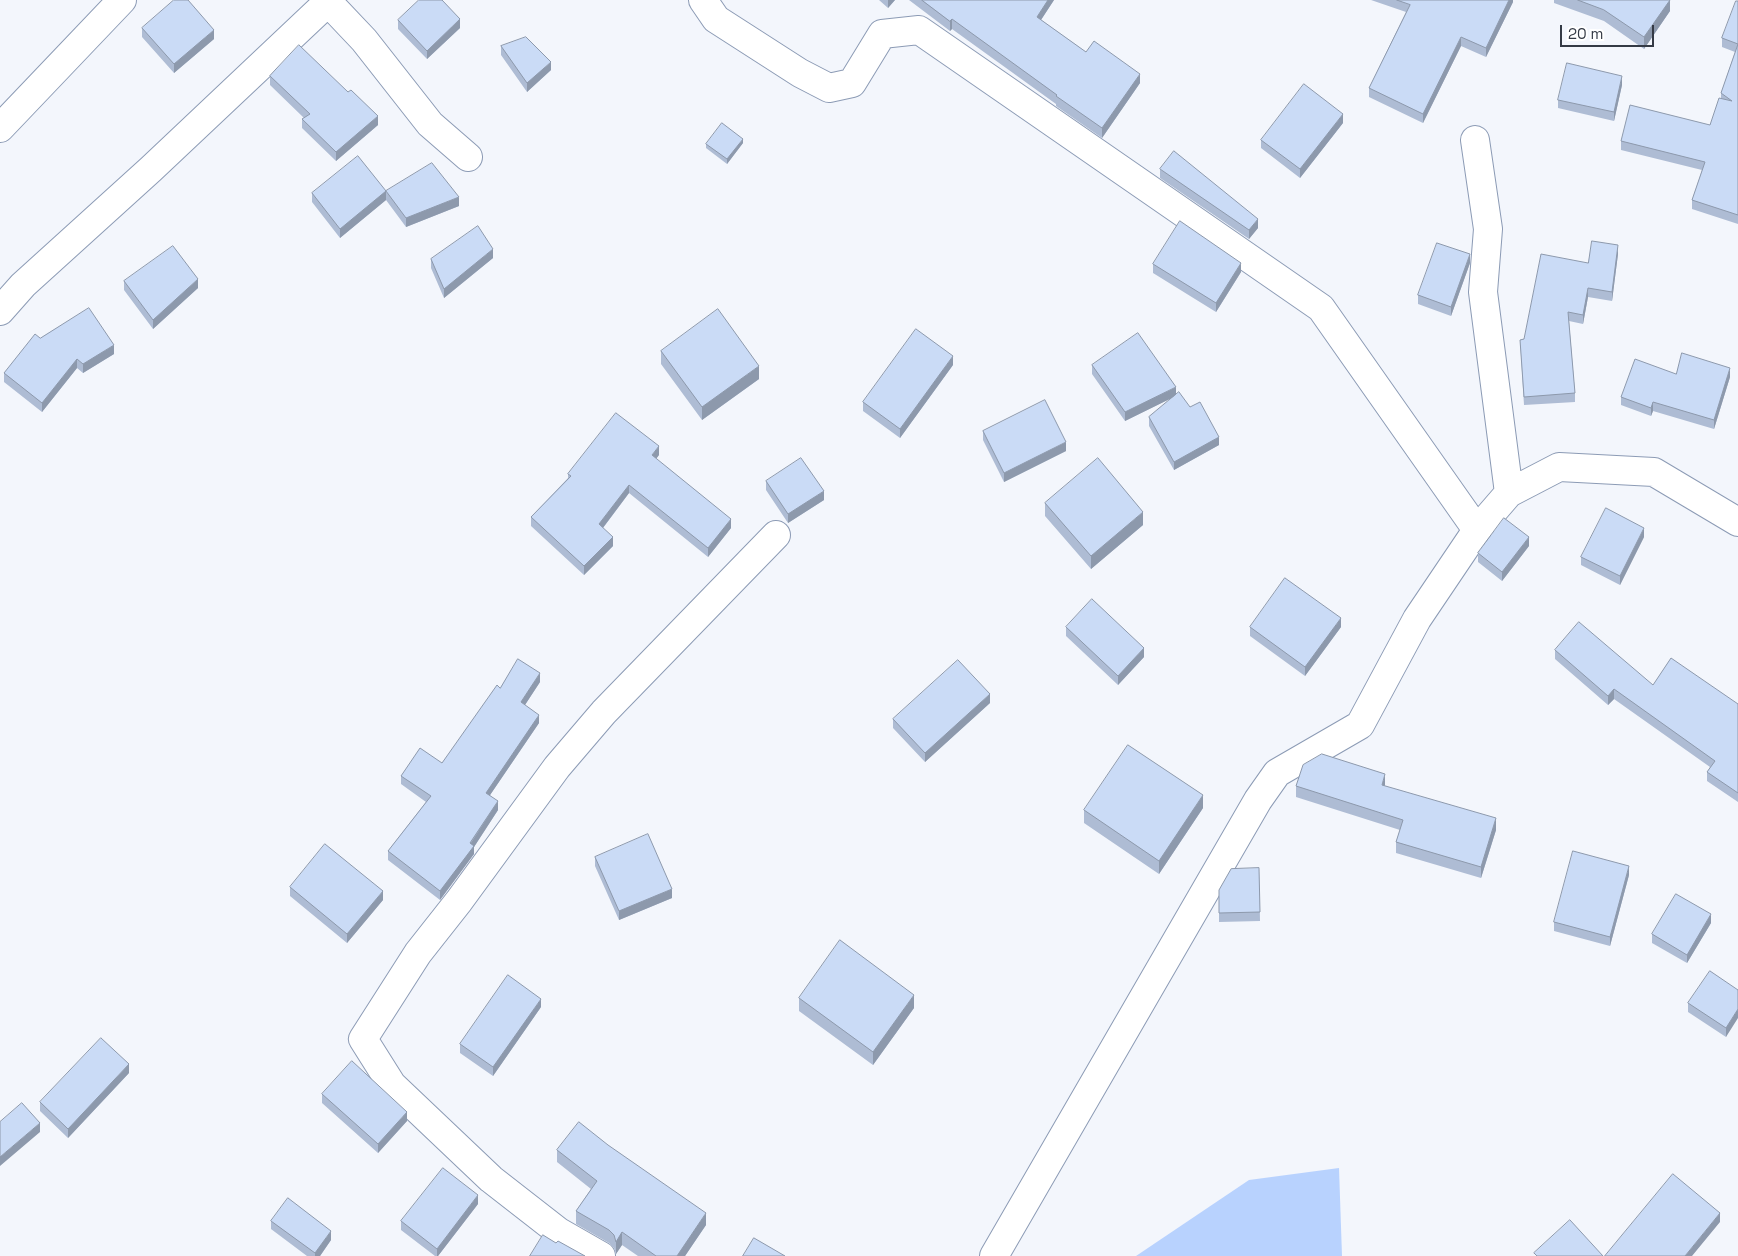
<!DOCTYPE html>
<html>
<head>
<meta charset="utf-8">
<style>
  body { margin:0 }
  #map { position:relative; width:1738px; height:1256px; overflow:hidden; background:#f3f6fc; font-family:"Space Grotesk",sans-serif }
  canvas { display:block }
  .scale { position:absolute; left:1560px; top:25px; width:94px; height:22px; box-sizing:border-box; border:2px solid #343a45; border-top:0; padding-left:6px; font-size:15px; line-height:18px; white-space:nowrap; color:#343a45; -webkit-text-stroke:4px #fff; paint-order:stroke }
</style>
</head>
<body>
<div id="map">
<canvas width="1738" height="1256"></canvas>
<div class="scale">20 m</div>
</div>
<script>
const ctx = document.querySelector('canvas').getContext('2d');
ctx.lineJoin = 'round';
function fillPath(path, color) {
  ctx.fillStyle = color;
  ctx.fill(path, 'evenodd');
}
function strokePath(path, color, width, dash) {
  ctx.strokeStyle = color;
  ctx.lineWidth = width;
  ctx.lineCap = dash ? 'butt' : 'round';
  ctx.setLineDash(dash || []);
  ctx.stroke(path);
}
const green = new Path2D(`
  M1339 1168 1342 1256H1136L1249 1180Z`);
const minor = new Path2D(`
  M703 0 716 19 800 73 829 88 852 83 882 34 919 30 1321 308 1477 530
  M0 128 122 0
  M1475 140 1488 229 1483 292 1509 493
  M0 311 23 285 151 169 328 2 364 40 430 124 468 157
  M601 1256 559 1232 491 1179 392 1085 363 1039 418 953 459 901 557 767 604 712 776 535
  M994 1256 1258 800 1277 773 1360 725 1417 619 1477 530 1509 493 1559 467 1654 472 1738 522`);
const wall = new Path2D(`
  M879 0H895L888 8Z
  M909 0H1054L1041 20 1086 52 1140 83 1102 138 1056 106V104L952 29 950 31Z
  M1371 0H1513V2L1486 57 1461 46 1423 123 1369 97V88L1406 12Z
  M1554 0H1670V11L1644 49 1604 21 1554 3Z
  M1738 1V224L1692 209V200L1702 170 1621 150V141L1710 125 1721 98V93L1735 52 1722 47V38Z
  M398 20 460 28 427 59 398 29Z
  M142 28 214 39 174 73 142 37Z
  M501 46 551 70 527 92 501 55Z
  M270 76 378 125 336 161 302 128V119L304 118 270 85Z
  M1622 85 1614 121 1558 108V100Z
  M1343 123 1300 178 1261 148V140Z
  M743 143 727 164 706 148V144Z
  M1160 169 1258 228 1249 239 1160 178Z
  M386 191 459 206 406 227 386 200 340 238 312 202V193Z
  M1618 254 1612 301 1588 297 1583 324 1569 321 1575 393V402L1524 405 1520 340 1524 339 1588 263Z
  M493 258 444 298 431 268V259Z
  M1470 263 1451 316 1418 304V295Z
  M1153 264 1241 272 1216 312 1153 273Z
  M124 281 198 288 153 329 124 290Z
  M40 338 114 354 83 373 77 368 42 412 4 382V373Z
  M661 351 759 379 702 420 661 364Z
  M953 365 900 438 863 411V402Z
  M1092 365 1176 395 1219 445 1174 470 1149 426V417L1173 397 1125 421 1092 374Z
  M1676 374 1730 377 1714 429 1653 411 1651 416 1621 405V397Z
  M983 431 1066 451 1004 482 983 440Z
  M659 455 656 459 731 528 708 557 629 493 603 528 613 546 584 575 531 526V517L568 478V474Z
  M766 481 824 500 788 523 766 490Z
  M1045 503 1143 525 1091 569 1045 516Z
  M1644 537 1620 585 1581 565V557Z
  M1529 546 1502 581 1478 562V553Z
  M1066 627 1144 657 1118 685 1066 636Z
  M1250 627H1341L1305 676 1250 636Z
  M1555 650 1653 685 1738 704V802L1707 781V772L1710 767 1614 699 1608 705 1555 659Z
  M540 682 525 705 539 723 490 795 498 810 474 847V854L440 900 388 860V851L426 802 401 784V776L442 763 500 688Z
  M990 703 925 762 893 728V719Z
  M1296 786H1385L1496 830 1481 878 1396 853V842L1400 830 1296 797Z
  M1203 808 1159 874 1084 823V810Z
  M595 857 672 898 619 920 595 866Z
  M1259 868 1260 921 1219 922V890Z
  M1629 875 1610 946 1554 931V922Z
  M290 887 383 900 347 943 290 896Z
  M1711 923 1687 963 1652 943V934Z
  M1738 990 1726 1037 1688 1012V1003Z
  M799 998 914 1008 873 1065 799 1011Z
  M541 1007 493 1076 460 1053V1044Z
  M129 1073 68 1138 40 1111V1102Z
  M322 1094 407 1121 378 1153 322 1103Z
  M557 1150 706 1225 685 1256H638L622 1245 616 1254 614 1248 609 1243 576 1224V1211L591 1189 557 1162Z
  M478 1204 438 1256H435L401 1230V1221Z
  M271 1221 331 1240 320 1256H307L271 1229Z`);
const shadedWall = new Path2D(`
  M888 0H895L888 8Z
  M1048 0H1054L1037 26V17Z
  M1509 0H1513V2L1486 57V48Z
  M1670 0V11L1644 49V37Z
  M460 19V28L427 59V51Z
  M952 19V29L950 31V21Z
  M214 30V39L174 73V64Z
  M1461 37V46L1423 123V114Z
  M551 62V70L527 92V83Z
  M1140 74V83L1102 138V128Z
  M1622 76V85L1614 121V112Z
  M1343 114V123L1300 178V169Z
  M378 116V125L336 161V152Z
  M743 139V143L727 164V159Z
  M386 191V200L340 238V229Z
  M459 197V206L406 227V218Z
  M1258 219V228L1249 239V230Z
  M1618 245V254L1612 301V292Z
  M493 249V258L444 298V289Z
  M1470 254V263L1451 316V307Z
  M1241 263V272L1216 312V303Z
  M198 279V288L153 329V320Z
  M1588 288V297L1583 324V315Z
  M114 345V354L83 373V364Z
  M953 356V365L900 438V429Z
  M77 359V368L42 412V403Z
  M759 366V379L702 420V407Z
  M1730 368V377L1714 429V420Z
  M1176 387V396L1125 421V412Z
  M1653 402V411L1651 416V408Z
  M1219 437V445L1174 470V462Z
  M1066 442V451L1004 482V473Z
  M659 446V455L652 464V455Z
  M629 485V493L599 533V524Z
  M824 491V500L788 523V514Z
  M1143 512V525L1091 569V556Z
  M731 519V528L708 557V548Z
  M1644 528V537L1620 585V576Z
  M613 537V546L584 575V566Z
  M1529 537V546L1502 581V572Z
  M1341 618V627L1305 676V667Z
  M1144 648V657L1118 685V676Z
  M540 673V682L521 711V702Z
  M1614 689V699L1608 705V696Z
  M990 694V703L925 762V753Z
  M539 715V723L486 801V793Z
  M1385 774V785L1382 796V785Z
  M1203 795V808L1159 874V861Z
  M498 801V810L474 847V854L440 900V891Z
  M1496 818V830L1481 878V867Z
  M1629 866V875L1610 946V937Z
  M672 889V898L619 920V911Z
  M383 891V900L347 943V934Z
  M1711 914V923L1687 963V955Z
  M914 995V1008L873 1065V1052Z
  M541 999V1007L493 1076V1067Z
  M1738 1009V1018L1726 1037V1028Z
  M129 1064V1073L68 1138V1129Z
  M407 1112V1121L378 1153V1144Z
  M40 1123V1132L0 1166V1157Z
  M478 1195V1204L438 1256H437V1249Z
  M706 1213V1225L685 1256H677Z
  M1720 1213V1222L1692 1256H1685Z
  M331 1231V1240L320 1256H315V1253Z
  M622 1232V1245L616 1254V1242Z`);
const building = new Path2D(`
  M174 0H188L214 30 174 64 142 28Z
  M419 0H442L460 19 427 51 398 20Z
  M922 0H1048L1037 17 1086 52 1094 41 1140 74 1102 128 1056 96 1057 95 952 19 950 21Z
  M1397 0H1509L1486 48 1461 37 1423 114 1369 88 1410 5Z
  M1578 0H1670L1644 37 1604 10Z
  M1736 1H1738V215L1692 200 1705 162 1621 141 1630 105 1710 125 1719 98 1732 101 1721 93 1738 44 1722 38Z
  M526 37 551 62 527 83 501 46Z
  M299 45 348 92 351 90 378 116 336 152 302 119 310 114 270 76Z
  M1567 63 1622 76 1614 112 1558 100Z
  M1304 84 1343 114 1300 169 1261 140Z
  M722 123 743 139 727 159 706 144Z
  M1174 151 1258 219 1249 230 1160 169Z
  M358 156 386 191 340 229 312 193Z
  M432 163 459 197 406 218 386 191Z
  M1180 221 1241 263 1216 303 1153 264Z
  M478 226 493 249 444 289 431 259Z
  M1592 241 1618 245 1612 292 1588 288 1583 315 1568 312 1575 393 1524 397 1520 340 1524 339 1541 254 1588 263Z
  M1437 243 1470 254 1451 307 1418 295Z
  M173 246 198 279 153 320 124 281Z
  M89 308 114 345 83 364 77 359 42 403 4 373 35 334 40 338Z
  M718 309 759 366 702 407 661 351Z
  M916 329 953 356 900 429 863 402Z
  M1138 333 1176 387 1125 412 1092 365Z
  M1682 353 1730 368 1714 420 1653 402 1651 408 1621 397 1635 359 1676 374Z
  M1179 392 1190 407 1200 402 1219 437 1174 462 1149 417Z
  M1045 400 1066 442 1004 473 983 431Z
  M616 413 659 446 652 455 731 519 708 548 629 485 599 524 613 537 584 566 531 517 571 476 568 474Z
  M801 458 824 491 788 514 766 481Z
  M1098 458 1143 512 1091 556 1045 503Z
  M1606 508 1644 528 1620 576 1581 557Z
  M1504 518 1529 537 1502 572 1478 553Z
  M1285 578 1341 618 1305 667 1250 627Z
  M1092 599 1144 648 1118 676 1066 627Z
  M1579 622 1653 685 1671 658 1738 704V793L1707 772 1715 761 1614 689 1608 696 1555 650Z
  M518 659 540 673 521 702 539 715 486 793 498 801 470 843 474 846 440 891 388 851 431 796 401 776 420 748 442 763 497 685 500 688Z
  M958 660 990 694 925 753 893 719Z
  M1128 745 1203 795 1159 861 1084 810Z
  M1322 754 1385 774 1382 785 1496 818 1481 867 1396 842 1403 820 1296 786 1303 765Z
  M648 834 672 889 619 911 595 857Z
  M325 844 383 891 347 934 290 887Z
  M1573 851 1629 866 1610 937 1554 922Z
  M1259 868 1260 912 1219 913V890L1231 869Z
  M1676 894 1711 914 1687 955 1652 934Z
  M840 940 914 995 873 1052 799 998Z
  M1710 971 1738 990V1009L1726 1028 1688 1003Z
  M508 975 541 999 493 1067 460 1044Z
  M101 1038 129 1064 68 1129 40 1102Z
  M352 1061 407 1112 378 1144 322 1094Z
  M22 1103 40 1123 0 1157V1122Z
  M579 1122 608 1145 706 1213 677 1256H656L622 1232 616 1242 614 1235 609 1230 576 1211 597 1181 557 1150Z
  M443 1168 478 1195 437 1249 401 1221Z
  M1673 1174 1720 1213 1685 1256H1605Z
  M288 1198 331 1231 315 1253 271 1221Z
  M1570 1220 1603 1256H1537L1534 1253Z
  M543 1235 556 1243 558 1241 585 1256H530Z
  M754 1238 785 1256H743Z`);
fillPath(green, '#b8d2fe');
strokePath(minor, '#8c9bb5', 30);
strokePath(minor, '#fff', 28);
fillPath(wall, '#aebcd4');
fillPath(shadedWall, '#8d99ac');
fillPath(building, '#cadbf6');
strokePath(building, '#8d99ac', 1);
</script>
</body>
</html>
